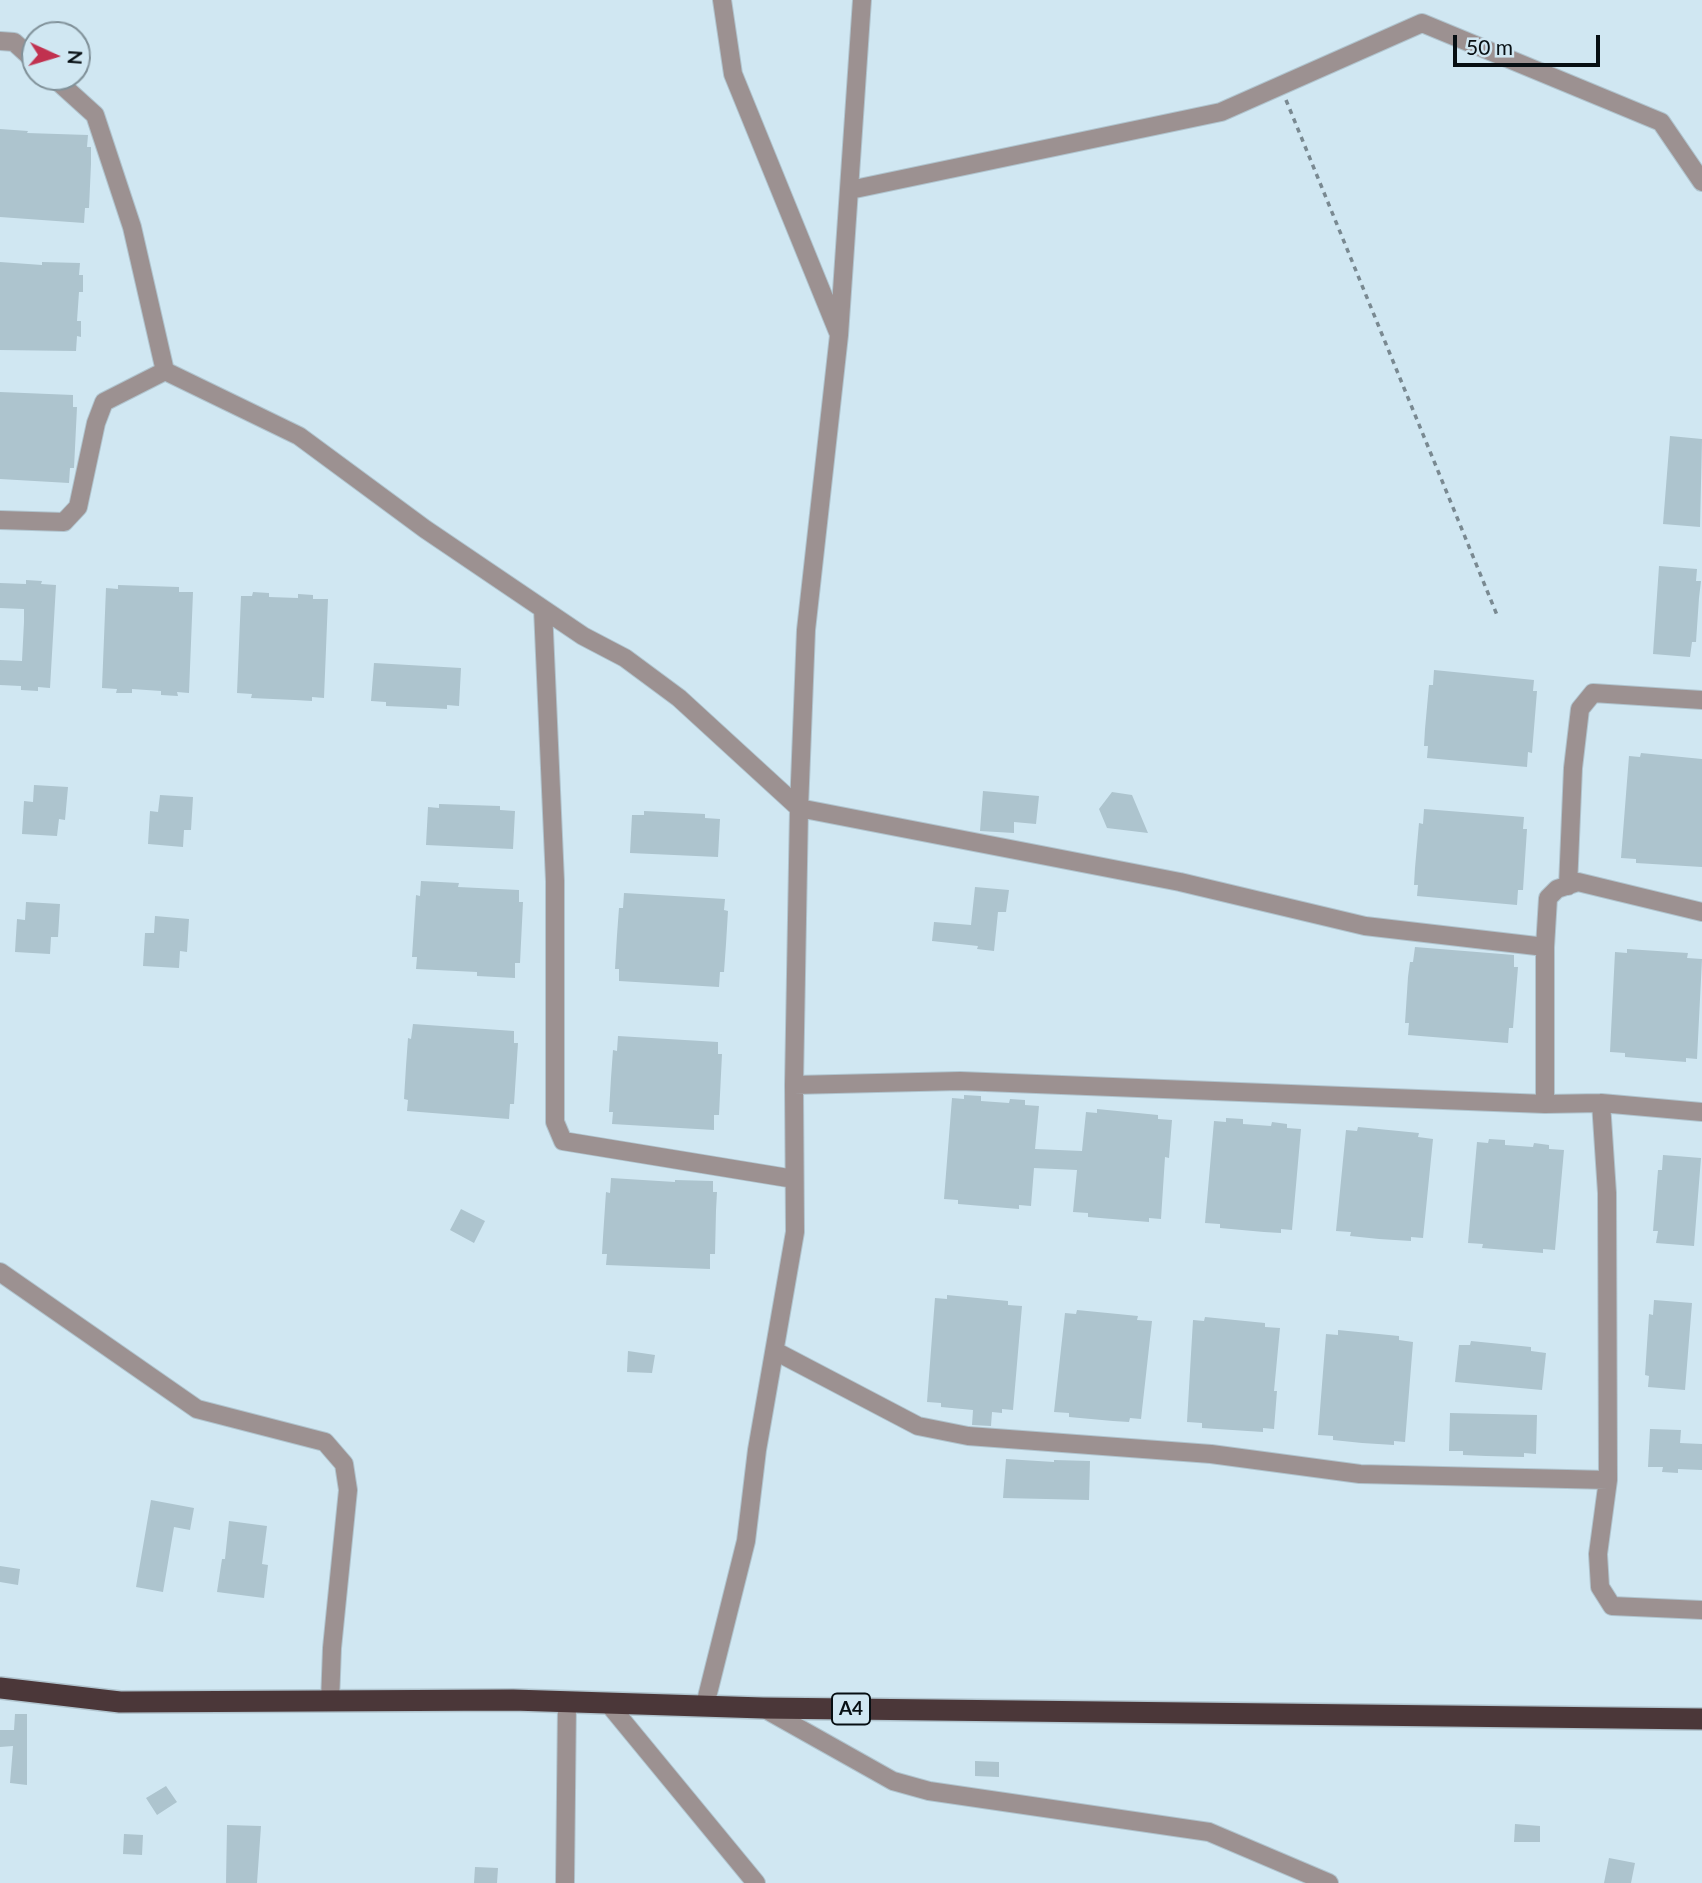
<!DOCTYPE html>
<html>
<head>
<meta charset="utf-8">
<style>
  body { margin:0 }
  #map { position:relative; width:1702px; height:1883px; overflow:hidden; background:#d0e7f2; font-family:Lato,sans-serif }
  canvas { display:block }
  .north { position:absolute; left:21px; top:21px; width:70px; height:70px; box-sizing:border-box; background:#d0e7f2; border:2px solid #809199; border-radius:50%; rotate:94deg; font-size:19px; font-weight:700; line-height:28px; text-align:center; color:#070f13 }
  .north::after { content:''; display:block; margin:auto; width:24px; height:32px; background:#c1314f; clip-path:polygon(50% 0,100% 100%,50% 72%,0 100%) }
  .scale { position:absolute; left:1453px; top:35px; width:147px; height:32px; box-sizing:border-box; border:4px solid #070f13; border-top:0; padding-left:9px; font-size:21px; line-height:24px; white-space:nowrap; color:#070f13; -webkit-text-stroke:5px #d0e7f2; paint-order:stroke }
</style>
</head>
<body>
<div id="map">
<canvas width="1702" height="1883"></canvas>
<div class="north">N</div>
<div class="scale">50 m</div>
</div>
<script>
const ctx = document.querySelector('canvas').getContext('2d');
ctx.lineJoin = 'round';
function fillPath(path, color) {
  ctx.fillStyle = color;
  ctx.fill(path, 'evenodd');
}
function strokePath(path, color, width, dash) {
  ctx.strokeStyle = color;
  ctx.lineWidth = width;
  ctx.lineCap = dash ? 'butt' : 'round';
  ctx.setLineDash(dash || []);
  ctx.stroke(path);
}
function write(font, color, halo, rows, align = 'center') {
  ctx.font = font + ' Lato,sans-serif';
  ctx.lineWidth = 6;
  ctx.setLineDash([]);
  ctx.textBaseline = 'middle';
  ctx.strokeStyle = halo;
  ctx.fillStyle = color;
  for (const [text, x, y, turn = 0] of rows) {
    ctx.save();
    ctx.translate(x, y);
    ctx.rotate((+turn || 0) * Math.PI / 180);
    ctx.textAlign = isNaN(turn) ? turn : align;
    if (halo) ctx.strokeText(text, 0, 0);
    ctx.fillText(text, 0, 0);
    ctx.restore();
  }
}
const building = new Path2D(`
  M0 129 28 131 27 133 88 135 87 147H91V164L89 208H85L84 223 0 217Z
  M0 262 42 265V262L80 263 79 275H83V292H79L77 321H81V337L77 336 76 351 0 350Z
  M0 392 73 395V407H77L74 468H70L69 483 0 479Z
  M1670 436 1702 439 1700 527 1663 524Z
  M1659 566 1697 569 1696 581H1701L1699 598 1696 642H1692L1690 657 1653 654Z
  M26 580 42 581 41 584 56 585 50 688 38 687V691L21 690V686L0 685V660L22 661 24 622V609L0 608V583L26 584Z
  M118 585 179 587V592H193L189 693 177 692 178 696 161 695V691L132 689V693H116L117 689 102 688 106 588 118 589Z
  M253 592 269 593V597L298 598V594L313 595V599H328L324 698 312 697V701L295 700 251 698 252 694 237 693 241 596H252Z
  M374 663 461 668 459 706 447 705V709L430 708 386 706V702L371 701Z
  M1434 670 1534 680 1533 691H1537L1532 753 1528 752 1527 767 1427 758 1428 746H1424L1425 729 1429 685H1433Z
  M1641 753 1702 759V867L1636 863V859L1621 858 1629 756 1640 757Z
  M34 785 68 787 65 820 59 819 57 836 22 834 24 801 33 802Z
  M983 791 1039 796 1036 824 1014 822V833L980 831Z
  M1112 792 1132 795 1148 833 1107 828 1099 809Z
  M160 795 193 797 191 830H184L183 847 148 844 150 811 158 812Z
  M439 804 500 806V810L515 811 513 849 426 845 428 807 439 808Z
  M1424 809 1524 817 1523 829H1527L1523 890H1518L1517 905 1417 896 1418 885H1414L1415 868 1419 823 1423 824Z
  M644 811 705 814V818L720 819 718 857 630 853 632 815H644Z
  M421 881 459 883 458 887 519 890V902H523L520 963H515V978L477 976V972L416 969 417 957H412L416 895 420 896Z
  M975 887 1009 890 1006 912H998L994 951 977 949 978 946 932 941 934 922 971 925Z
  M624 893 725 899 724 910 728 911 726 944 724 972H720L719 987 619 981V969H615L617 935 619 908H623Z
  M26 902 60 904 58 937H51L50 954 15 952 17 919 25 920Z
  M155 916 189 919 187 952 180 951 179 968 143 966 145 933H154Z
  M1415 947 1514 955V967H1518L1513 1028H1509L1508 1043 1408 1035 1409 1023H1405L1408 977 1410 962H1413Z
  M1627 949 1688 953 1687 958 1702 959 1697 1059 1686 1058V1062L1625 1057V1053L1610 1052 1615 952 1627 953Z
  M413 1024 514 1031V1043H518L514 1104H510L509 1119 407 1111 408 1100 404 1099 406 1066 408 1038 411 1039Z
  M618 1036 718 1042V1054H722L719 1115H714V1130L612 1124 613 1112H609L611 1078 613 1050 617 1051Z
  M964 1095 981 1096V1101L1009 1103 1010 1099 1025 1100V1105L1039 1106 1035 1149 1082 1151 1086 1112 1097 1113V1109L1158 1115V1119L1172 1120 1169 1158 1165 1157 1161 1219 1149 1218V1222L1088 1217V1213L1073 1212 1077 1170 1034 1168 1031 1206 1019 1205V1209L958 1204V1200L944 1199 952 1098 964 1099Z
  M1226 1118 1243 1119V1124L1271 1126 1272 1122 1287 1124V1128L1301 1129 1292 1230 1281 1229V1233L1264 1232 1220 1228V1224L1205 1223 1214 1121 1226 1122Z
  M1358 1127 1419 1133 1418 1137 1433 1139 1423 1238 1411 1237V1241L1379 1239 1350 1236 1351 1232 1336 1231 1346 1130 1357 1131Z
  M1489 1139 1505 1140V1145L1533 1147 1534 1143 1549 1145V1149L1564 1150 1555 1250 1543 1249V1253L1482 1248 1483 1244 1468 1243 1477 1142 1488 1143Z
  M1663 1155 1701 1158 1694 1246 1656 1243 1658 1231H1653L1658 1170H1662Z
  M611 1178 675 1182V1180L713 1181V1192H717L716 1210 715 1254H710V1269L606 1265 607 1254H602L603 1237 606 1192 610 1193Z
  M461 1209 485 1221 474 1243 450 1230Z
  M947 1295 1008 1301V1305L1022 1306 1013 1410 1002 1409V1413L992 1412 991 1426 972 1425 973 1410 941 1407V1403L927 1402 935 1298 947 1299Z
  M1654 1300 1692 1303 1685 1390 1648 1387 1649 1376 1645 1375 1649 1314 1653 1315Z
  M1077 1310 1138 1316 1137 1320 1152 1321 1141 1419 1130 1418 1129 1422 1113 1421 1069 1417V1413L1054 1412 1065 1313 1076 1314Z
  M1205 1317 1265 1323V1327L1280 1328 1274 1391H1277L1274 1429 1263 1428V1432L1202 1428V1423L1187 1422 1193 1320 1204 1321Z
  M1338 1330 1399 1336V1340L1413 1342 1405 1442 1394 1441V1445L1362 1443 1333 1440V1436L1318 1435 1326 1334 1338 1335Z
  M1471 1341 1531 1347V1351L1546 1353 1542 1390 1455 1382 1459 1345H1470Z
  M628 1351 655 1355 652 1373 627 1372Z
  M1450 1413 1537 1415 1536 1454 1524 1453V1457L1486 1456 1463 1455V1451H1449Z
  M1650 1429 1681 1430 1680 1443 1702 1444V1470L1678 1469V1473L1662 1472 1663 1467H1648Z
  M1006 1459 1054 1462V1460L1090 1461 1089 1500 1003 1498Z
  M151 1500 194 1508 190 1530 174 1527 163 1592 136 1587Z
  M229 1521 267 1526 262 1564 268 1565 264 1598 217 1592 222 1559H225Z
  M0 1566 20 1569 18 1585 0 1582Z
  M15 1714H27V1785L10 1783 13 1746 0 1747V1730H14Z
  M975 1761 999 1762V1777L975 1776Z
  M166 1786 177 1802 157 1815 146 1798Z
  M1515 1824 1540 1826V1842H1514Z
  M227 1825 261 1826 257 1883H226Z
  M124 1834 143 1835 142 1855 123 1854Z
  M1609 1858 1635 1863 1631 1883H1604Z
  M475 1867 498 1868 497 1883H474Z`);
const path = new Path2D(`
  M1286 100 1497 615`);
const minor = new Path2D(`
  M722 0 733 74 838 332
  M0 41 14 42 35 61
  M53 77 95 115 132 227 165 371
  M850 190 1221 112 1422 23 1661 122 1702 182
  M0 520 64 522 78 507 96 423 104 402 165 371 299 436 425 529 583 636 625 658 679 698 799 808 1180 882 1365 926 1545 947
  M543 609 555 881V1122L563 1141 794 1179
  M1568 886 1573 768 1580 709 1593 693 1702 700
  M794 1085 960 1081 1545 1104 1601 1103 1702 1112
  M1601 1103 1607 1193 1608 1480 1598 1554 1600 1587 1612 1606 1702 1610
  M1545 1104V947L1548 898 1557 889 1578 882 1702 912
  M0 1272 197 1409 325 1442 344 1464 348 1490 332 1648 330 1702
  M775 1351 918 1426 968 1436 1211 1454 1360 1474 1608 1480
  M607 1702 756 1883
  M705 1705 746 1541 757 1450 795 1232 794 1085 799 808 806 630 839 335 862 0
  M763 1708 893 1781 929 1791 1209 1832 1329 1883
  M565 1883 567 1702`);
const highway = new Path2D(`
  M0 1688 120 1702 513 1700 763 1708 1702 1719`);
const shields = [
  [851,1709,38]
];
const shieldNames = [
  ["A4",851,1709]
];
fillPath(building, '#adc4ce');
strokePath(minor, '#b0c4ce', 20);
strokePath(highway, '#b0c4ce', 24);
strokePath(path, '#798991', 3.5, [5, 5]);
strokePath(minor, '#9c9191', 18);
strokePath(highway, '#4b3739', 21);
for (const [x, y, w] of shields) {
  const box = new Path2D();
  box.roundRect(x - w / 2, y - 15.5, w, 31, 5);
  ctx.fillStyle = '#d0e7f2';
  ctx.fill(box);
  strokePath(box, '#070f13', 2);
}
write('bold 19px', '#070f13', null, shieldNames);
</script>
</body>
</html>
